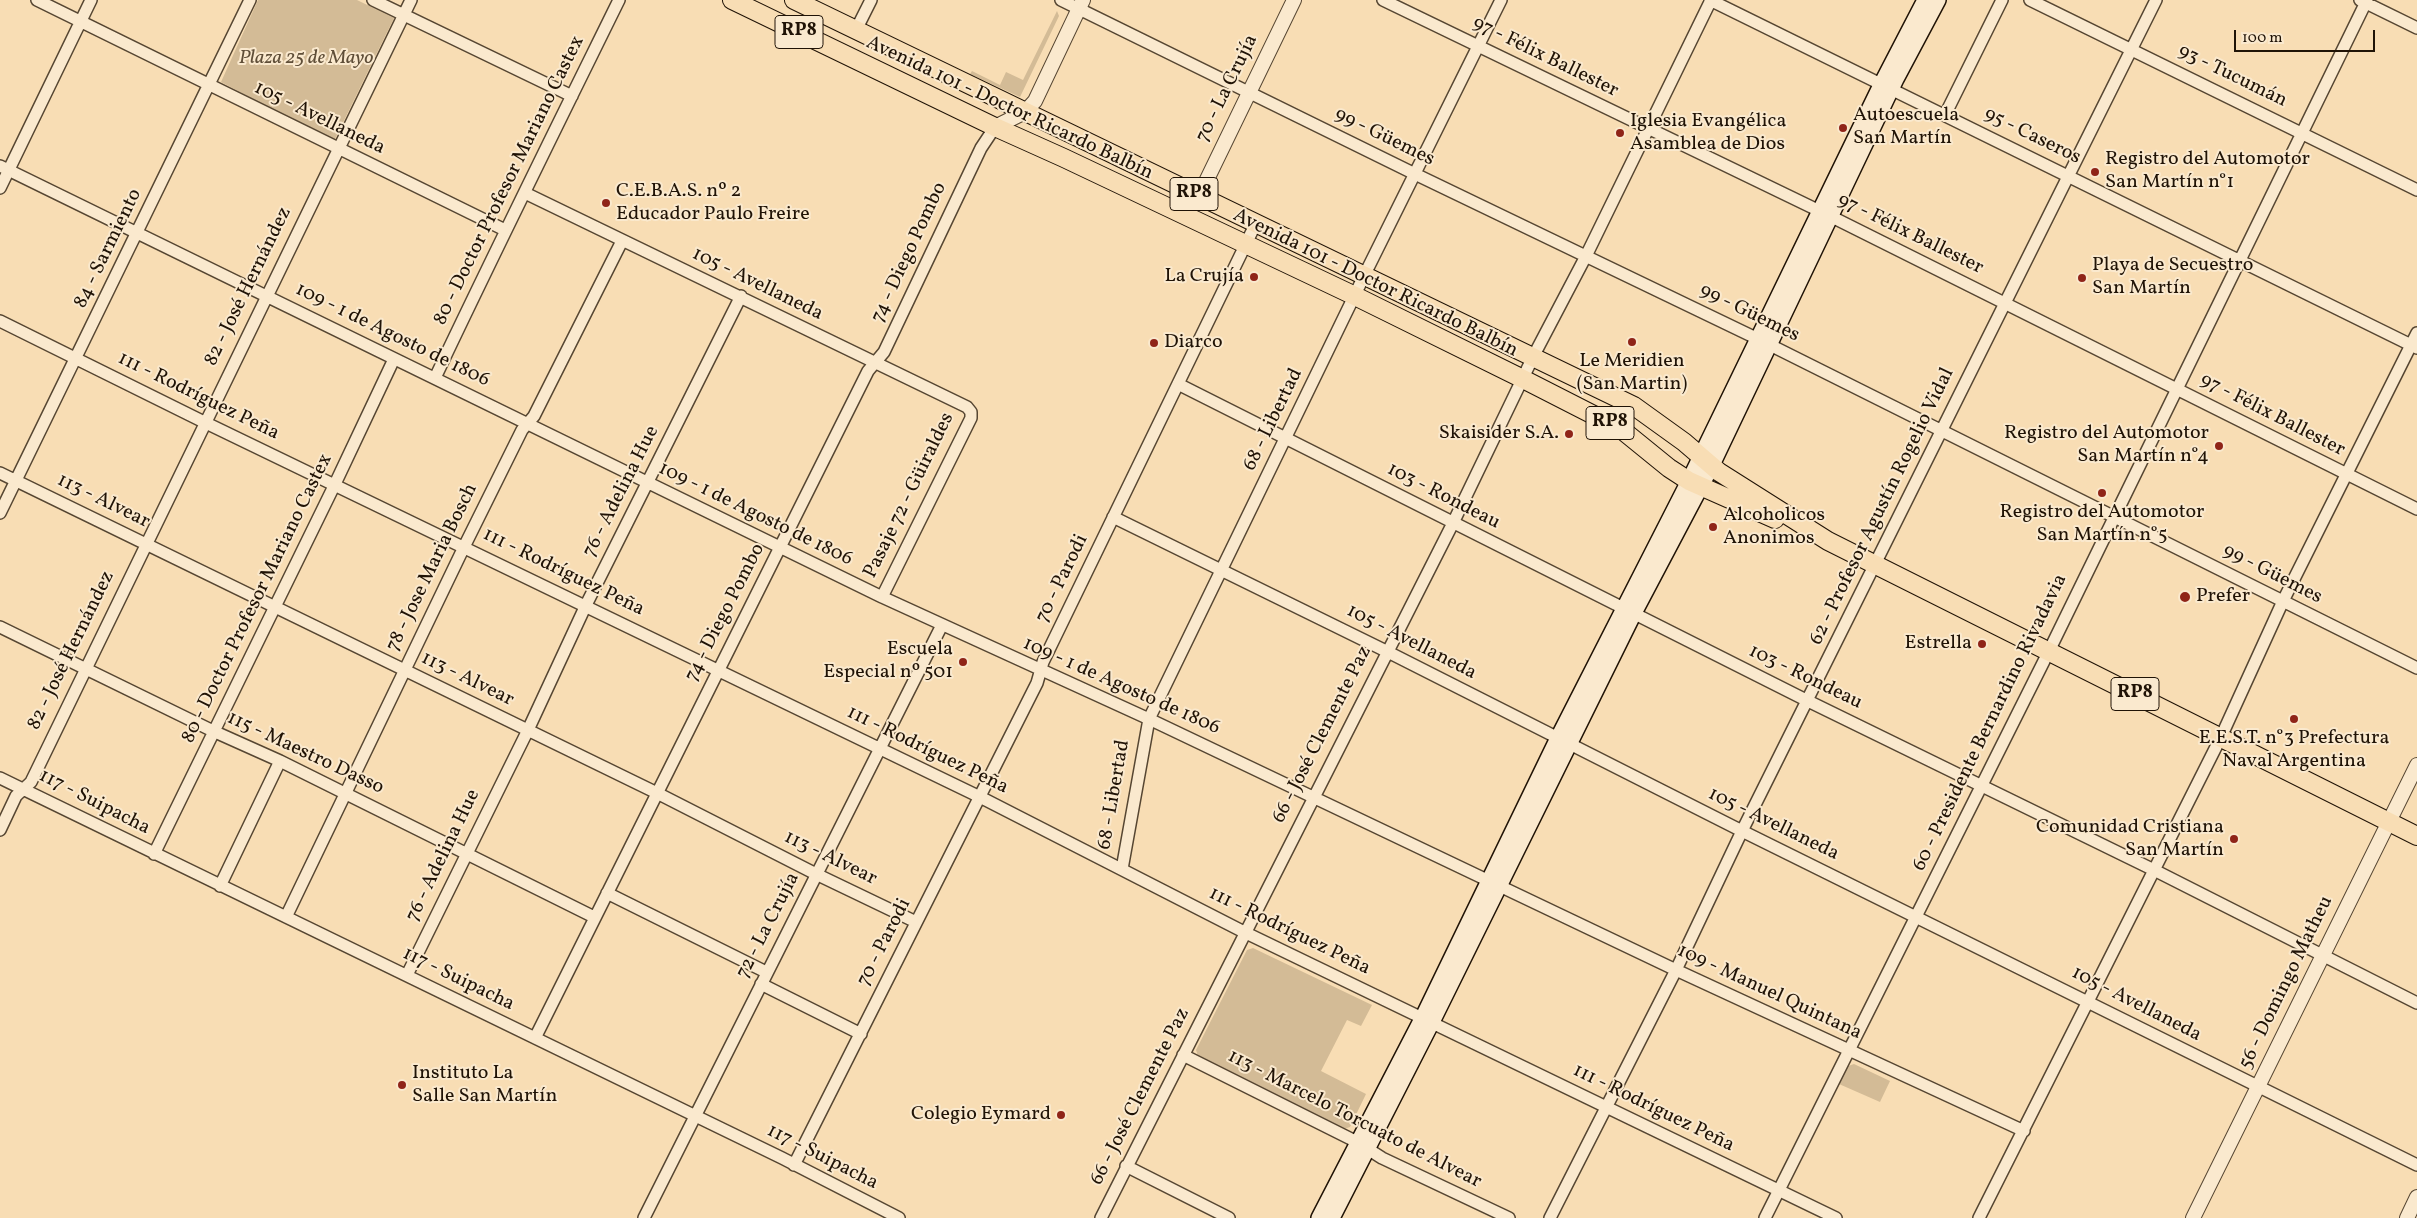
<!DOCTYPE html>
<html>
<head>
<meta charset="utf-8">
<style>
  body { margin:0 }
  #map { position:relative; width:2417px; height:1218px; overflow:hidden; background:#f8ddb4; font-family:Vollkorn,serif }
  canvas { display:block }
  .scale { position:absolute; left:2234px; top:30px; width:141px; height:22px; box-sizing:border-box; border:2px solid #201306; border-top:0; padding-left:6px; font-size:15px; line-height:18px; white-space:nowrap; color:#201306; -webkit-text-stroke:4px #fae9ce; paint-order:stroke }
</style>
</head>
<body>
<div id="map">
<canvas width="2417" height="1218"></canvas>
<div class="scale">100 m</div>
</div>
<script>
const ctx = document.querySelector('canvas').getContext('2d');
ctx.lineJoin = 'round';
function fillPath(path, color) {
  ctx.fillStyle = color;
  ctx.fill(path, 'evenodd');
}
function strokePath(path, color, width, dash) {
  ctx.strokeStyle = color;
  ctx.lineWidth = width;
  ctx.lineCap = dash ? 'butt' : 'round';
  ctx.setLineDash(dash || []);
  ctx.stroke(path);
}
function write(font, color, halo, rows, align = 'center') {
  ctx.font = font + ' Vollkorn,serif';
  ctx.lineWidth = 4;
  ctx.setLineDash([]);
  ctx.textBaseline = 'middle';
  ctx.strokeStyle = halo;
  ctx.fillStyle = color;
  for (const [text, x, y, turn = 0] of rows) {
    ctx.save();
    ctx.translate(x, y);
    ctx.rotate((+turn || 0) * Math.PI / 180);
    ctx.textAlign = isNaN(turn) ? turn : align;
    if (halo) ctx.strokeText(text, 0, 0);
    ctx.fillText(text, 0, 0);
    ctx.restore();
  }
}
const green = new Path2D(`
  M258 0H357L394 18 334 141 221 82Z
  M1057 11 1059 16 1020 97 970 74 972 71 1000 85 1006 72 1023 80Z
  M1253 948 1372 1005 1361 1026 1347 1020 1321 1071 1366 1094 1350 1127 1344 1129 1198 1056 1196 1050 1247 950Z
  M1854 1064 1890 1081 1880 1102 1839 1084 1848 1066Z`);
const minor = new Path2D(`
  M37 0 505 230
  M373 0 572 96
  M1061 0 1415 174 1758 339 2417 668
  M1383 0 1832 217 2417 509
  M1710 0 2417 348
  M2030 0 2417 190
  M2360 0 2417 28
  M856 30 871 0
  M1945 115 2002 0
  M0 166 882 597 1149 719 1676 970 2024 1131
  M0 188 91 0
  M525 193 967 407 971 412V418L882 597
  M0 321 204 422 980 797 1244 932 1836 1218
  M435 378C495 251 557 126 619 0
  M1178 384 1808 701 2154 870 2417 1003
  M0 473 657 793 816 874 916 922
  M0 513 250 0
  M1113 517 1386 651 1742 831 2417 1165
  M0 627 213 731 280 761 594 917
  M0 778 782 1158 899 1218
  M0 830 16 796 31 782 411 0
  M154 854 335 484 394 359
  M1122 869 1149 719 1364 276 1501 0
  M220 886 280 761
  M607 893 766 972
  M286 917 464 547 522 430 534 416 622 241
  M407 975 528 730 586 605 741 296
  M761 984 861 1034
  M535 1038 868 371 884 352 981 148 995 127
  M1183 1055 1357 1142 1382 1158 1509 1218
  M794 1165 1037 683 1043 662 1256 223
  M1126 1166 1229 1218
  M644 1218 942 625
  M1101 1218 1453 523 1533 357 1586 256 1711 0
  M1550 1218 1676 970 1742 831 2156 0
  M1765 1218 2049 651 2367 0
  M1979 1218 2221 737 2283 601 2417 333`);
const tertiary = new Path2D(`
  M995 127 1025 112 1035 101 1083 0
  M1199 196 1294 0
  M2193 1218 2417 765
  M2407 1218 2417 1197`);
const secondary = new Path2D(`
  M1319 1218 1423 1017 1558 738 1689 481 1882 83 1925 0
  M1332 1218 1432 1022 1634 613 1711 467 1896 79 1938 0`);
const primary = new Path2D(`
  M732 0 995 127 1064 158 1355 296 1523 379 1621 429 1669 468 1689 481 1775 519
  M794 0 1634 406 1684 442 1719 472 1828 541 2417 836`);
const markers = [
  [1843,128,5,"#8f2418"],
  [1620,133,5,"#8f2418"],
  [2095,172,5,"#8f2418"],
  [606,203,5,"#8f2418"],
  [1254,277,5,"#8f2418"],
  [2082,278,5,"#8f2418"],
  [1632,342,5,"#8f2418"],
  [1154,343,5,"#8f2418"],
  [1569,434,5,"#8f2418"],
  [2219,446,5,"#8f2418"],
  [2102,493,5,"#8f2418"],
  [1713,527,5,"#8f2418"],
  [2185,597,6,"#8f2418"],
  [1982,644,5,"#8f2418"],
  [963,662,5,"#8f2418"],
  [2294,719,5,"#8f2418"],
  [2234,839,5,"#8f2418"],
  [402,1085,5,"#8f2418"],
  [1061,1115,5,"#8f2418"]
];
const shields = [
  [799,32,48],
  [1194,194,48],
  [1610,423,48],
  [2135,694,48]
];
const shieldNames = [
  ["RP8",799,32],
  ["RP8",1194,194],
  ["RP8",1610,423],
  ["RP8",2135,694]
];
const streetNames = [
  ["97 - Félix Ballester",1545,58,26],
  ["93 - Tucumán",2232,77,26],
  ["70 - La Crujía",1228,89,-64],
  ["Avenida 101 - Doctor Ricardo Balbín",1009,109,25],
  ["105 - Avellaneda",319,119,26],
  ["95 - Caseros",2032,137,26],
  ["99 - Güemes",1384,138,26],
  ["80 - Doctor Profesor Mariano Castex",510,181,-64],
  ["97 - Félix Ballester",1910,235,26],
  ["84 - Sarmiento",109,249,-64],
  ["74 - Diego Pombo",910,253,-65],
  ["Avenida 101 - Doctor Ricardo Balbín",1375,284,26],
  ["105 - Avellaneda",757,285,26],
  ["82 - José Hernández",249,287,-64],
  ["99 - Güemes",1749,314,26],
  ["109 - 1 de Agosto de 1806",392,336,26],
  ["111 - Rodríguez Peña",198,397,26],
  ["97 - Félix Ballester",2272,416,27],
  ["68 - Libertad",1274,420,-64],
  ["76 - Adelina Hue",622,492,-63],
  ["Pasaje 72 - Güiraldes",910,496,-64],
  ["103 - Rondeau",1443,497,27],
  ["113 - Alvear",103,502,26],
  ["62 - Profesor Agustín Rogelio Vidal",1883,507,-64],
  ["109 - 1 de Agosto de 1806",755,515,26],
  ["78 - Jose Maria Bosch",433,568,-64],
  ["111 - Rodríguez Peña",563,573,26],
  ["99 - Güemes",2272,575,27],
  ["70 - Parodi",1063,579,-64],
  ["80 - Doctor Profesor Mariano Castex",258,599,-64],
  ["74 - Diego Pombo",726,613,-63],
  ["105 - Avellaneda",1411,643,27],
  ["82 - José Hernández",72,651,-64],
  ["103 - Rondeau",1805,678,26],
  ["113 - Alvear",467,680,26],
  ["109 - 1 de Agosto de 1806",1121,687,24],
  ["60 - Presidente Bernardino Rivadavia",1991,723,-64],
  ["66 - José Clemente Paz",1323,735,-63],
  ["111 - Rodríguez Peña",927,751,26],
  ["115 - Maestro Dasso",305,754,25],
  ["68 - Libertad",1115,795,-80],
  ["117 - Suipacha",94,803,27],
  ["105 - Avellaneda",1773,825,26],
  ["76 - Adelina Hue",444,856,-64],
  ["113 - Alvear",830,859,26],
  ["72 - La Crujía",769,926,-63],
  ["111 - Rodríguez Peña",1289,932,26],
  ["70 - Parodi",885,943,-63],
  ["117 - Suipacha",458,980,26],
  ["56 - Domingo Matheu",2287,983,-64],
  ["109 - Manuel Quintana",1769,993,25],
  ["105 - Avellaneda",2136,1005,27],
  ["66 - José Clemente Paz",1141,1097,-63],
  ["111 - Rodríguez Peña",1653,1109,26],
  ["113 - Marcelo Torcuato de Alvear",1354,1120,27],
  ["117 - Suipacha",822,1158,27]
];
const parkNames = [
  ["Plaza 25 de Mayo",306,59]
];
const poiNames = [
  ["Autoescuela",1853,116],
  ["San Martín",1853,139],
  ["Iglesia Evangélica",1630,122],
  ["Asamblea de Dios",1630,145],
  ["Registro del Automotor",2105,160],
  ["San Martín n°1",2105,183],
  ["C.E.B.A.S. nº 2",616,192],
  ["Educador Paulo Freire",616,215],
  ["Playa de Secuestro",2092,266],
  ["San Martín",2092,289],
  ["La Crujía",1244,277,"right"],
  ["Diarco",1164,343],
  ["Le Meridien",1632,362,"center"],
  ["(San Martin)",1632,385,"center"],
  ["Skaisider S.A.",1559,434,"right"],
  ["Registro del Automotor",2209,434,"right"],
  ["San Martín n°4",2209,457,"right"],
  ["Registro del Automotor",2102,513,"center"],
  ["San Martín n°5",2102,536,"center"],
  ["Alcoholicos",1723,516],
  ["Anonimos",1723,539],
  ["Prefer",2196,597],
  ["Estrella",1972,644,"right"],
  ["Escuela",953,650,"right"],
  ["Especial nº 501",953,673,"right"],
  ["E.E.S.T. n°3 Prefectura",2294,739,"center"],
  ["Naval Argentina",2294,762,"center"],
  ["Comunidad Cristiana",2224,828,"right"],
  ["San Martín",2224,851,"right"],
  ["Instituto La",412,1074],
  ["Salle San Martín",412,1097],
  ["Colegio Eymard",1051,1115,"right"]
];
fillPath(green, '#d3bb96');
strokePath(minor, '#564632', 14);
strokePath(tertiary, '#564632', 16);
strokePath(secondary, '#201306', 18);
strokePath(primary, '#201306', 20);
strokePath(minor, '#fae9ce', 11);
strokePath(tertiary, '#fae9ce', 14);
strokePath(secondary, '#fae9ce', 15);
strokePath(primary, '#f8ddb4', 18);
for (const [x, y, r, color] of markers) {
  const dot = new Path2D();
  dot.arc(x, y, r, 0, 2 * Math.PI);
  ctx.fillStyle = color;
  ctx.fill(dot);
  strokePath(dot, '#fae9ce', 2);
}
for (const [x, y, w] of shields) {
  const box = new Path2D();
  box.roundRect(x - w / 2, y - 16.5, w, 33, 4);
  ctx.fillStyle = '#fae9ce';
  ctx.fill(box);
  strokePath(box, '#201306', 1);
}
write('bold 19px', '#201306', null, shieldNames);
write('20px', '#201306', '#fae9ce', streetNames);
write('italic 20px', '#5f4e38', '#fae9ce', parkNames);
write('20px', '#201306', '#fae9ce', poiNames, 'left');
</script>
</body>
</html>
